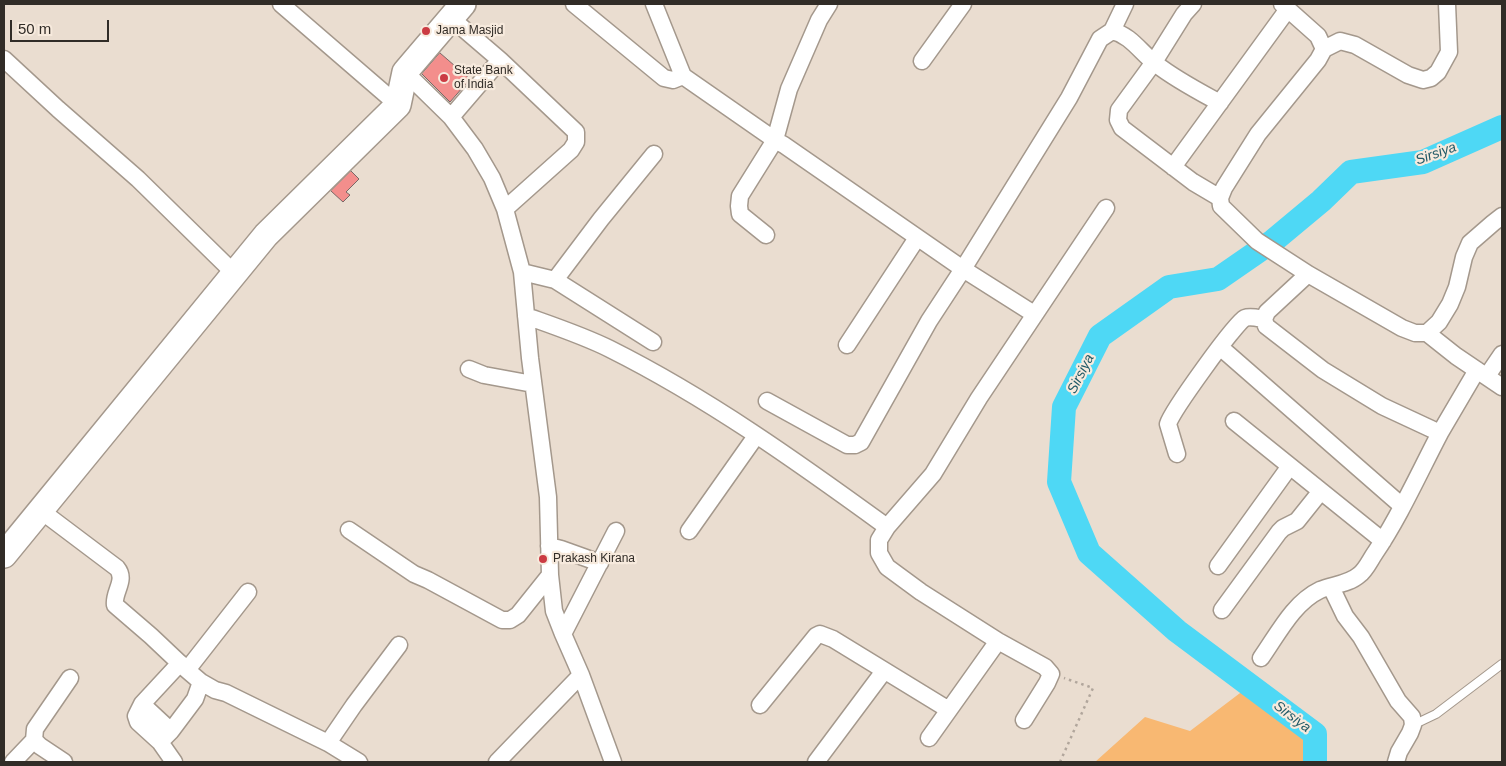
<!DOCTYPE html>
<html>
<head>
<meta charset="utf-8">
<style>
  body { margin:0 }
  #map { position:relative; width:1506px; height:766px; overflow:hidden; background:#eaddd0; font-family:Helvetica,sans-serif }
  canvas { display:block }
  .frame { position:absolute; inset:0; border:5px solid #312c27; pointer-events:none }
  .scale { position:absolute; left:10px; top:20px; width:99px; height:22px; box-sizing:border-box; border:2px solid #312c27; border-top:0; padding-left:6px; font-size:15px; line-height:18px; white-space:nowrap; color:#312c27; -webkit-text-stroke:4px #f7eadd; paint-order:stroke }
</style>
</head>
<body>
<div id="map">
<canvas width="1506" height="766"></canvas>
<div class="frame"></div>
<div class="scale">50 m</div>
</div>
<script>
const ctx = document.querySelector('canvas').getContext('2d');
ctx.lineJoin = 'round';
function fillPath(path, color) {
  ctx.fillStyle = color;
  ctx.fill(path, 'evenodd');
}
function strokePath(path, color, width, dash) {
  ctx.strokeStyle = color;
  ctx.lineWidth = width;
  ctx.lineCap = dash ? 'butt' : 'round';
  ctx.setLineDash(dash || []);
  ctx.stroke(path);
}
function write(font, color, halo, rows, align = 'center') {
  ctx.font = font + ' Helvetica,sans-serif';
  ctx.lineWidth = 4.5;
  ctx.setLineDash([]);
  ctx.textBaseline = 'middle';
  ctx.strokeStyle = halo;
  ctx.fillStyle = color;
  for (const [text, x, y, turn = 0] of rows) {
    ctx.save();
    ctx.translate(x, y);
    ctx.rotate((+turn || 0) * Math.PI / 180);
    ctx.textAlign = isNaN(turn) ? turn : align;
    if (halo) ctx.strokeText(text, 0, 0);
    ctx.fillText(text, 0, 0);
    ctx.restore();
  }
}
const green = new Path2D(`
  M1248 687 1275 697 1317 735 1324 762H1095L1145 717 1190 731Z`);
const river = new Path2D(`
  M1315 762V734L1177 631 1089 553 1059 482 1064 407 1100 336 1169 287 1218 279 1273 241 1321 201 1351 172 1423 162 1502 127`);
const building = new Path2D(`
  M440 53 470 79 450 102 422 74Z
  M351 171 359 179 346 192 350 195 343 202 331 191Z`);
const path = new Path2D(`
  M1060 762 1093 688 1064 678`);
const lane = new Path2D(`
  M1413 725 1436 714 1502 664`);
const street = new Path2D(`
  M281 4 398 105
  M574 4 664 78 673 80 683 76
  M654 4 683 76 775 140 784 145 963 269 1034 314
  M1193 4 1184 14 1154 62 1119 110 1118 120 1122 128 1193 182 1220 198
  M1282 4 1318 36 1324 49 1318 60 1258 134 1224 188 1220 198 1221 206 1257 241 1308 274 1402 328 1415 333H1427L1439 322 1450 304 1457 287 1464 257 1470 243 1493 223 1502 216
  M451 18 500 60 576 132V142L571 150 505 209
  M1112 31 1125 4
  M1324 49 1340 41 1355 45 1408 75 1423 80 1431 78 1438 72 1449 52 1447 4
  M4 59 58 109 138 179 234 273
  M922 61 963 4
  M405 72 451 117 475 149 492 178 505 209 522 272 530 358 548 497 550 575 554 611 563 634 581 675 613 762
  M451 117 500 60
  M1173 167 1288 9
  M766 235 740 214 739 206 740 196 775 140 789 89 819 20 829 4
  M522 272 555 280 653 342
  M1308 274 1267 312 1264 319 1266 326 1323 370 1382 406 1440 433 1477 370
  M555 280 601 219 654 154
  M526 316C554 326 584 336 610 349 708 398 799 463 887 527
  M1427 333 1456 356 1502 387
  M847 345 917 238
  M1220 347 1402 506
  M469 369 484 375 533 384
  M1487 376 1502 354
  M767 401 847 445H855L861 442 929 321 963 269 1069 98 1100 39 1112 31C1131 35 1141 53 1156 64 1175 79 1198 91 1220 103
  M1234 421 1383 541
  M1177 454 1168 424C1172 411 1235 323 1245 318 1250 316 1258 318 1264 319
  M40 510 117 568C127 580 113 592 115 605L151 636 187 670
  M349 530 414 574 428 580 502 620H510L518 615 550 575
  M689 531 756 436
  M549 546 561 549 600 563
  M1218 566 1290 466
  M1331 587 1345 616 1361 637 1398 701 1412 717 1413 725 1410 733 1399 752 1396 762
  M1222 610 1279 532 1283 528 1297 521 1321 491
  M563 634 616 531
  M1261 658C1278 634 1293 603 1320 590 1332 585 1349 584 1359 575 1366 570 1370 560 1375 553 1400 516 1419 473 1440 433
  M201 682 215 690 226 693 328 743 359 762
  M142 704 171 731 160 742 174 762
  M760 705 816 636 820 634 833 639 949 710
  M1024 720 1047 683 1051 674 1045 667 998 641 921 592 887 567 879 553V540L887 527 933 474 979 398 1106 208
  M171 731 195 699 201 682 187 670 248 592
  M929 738 998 641
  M160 742 138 722 136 716 142 704 180 663
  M328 743 354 705 399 645
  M13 762 34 740
  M64 762 40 746 34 740 35 729 70 678
  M497 762 581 675
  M816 762 884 671`);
const primary = new Path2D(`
  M4 555 266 235 398 105 405 72 463 4`);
const markers = [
  [426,31,5,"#cb3b43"],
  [444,78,5,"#cb3b43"],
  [543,559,5,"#cb3b43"]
];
const poiNames = [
  ["Jama Masjid",436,31],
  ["State Bank",454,71],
  ["of India",454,85],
  ["Prakash Kirana",553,559]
];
const waterNames = [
  ["Sirsiya",1436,154,-20],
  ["Sirsiya",1081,374,-63],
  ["Sirsiya",1292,717,37]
];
fillPath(green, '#f8b872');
strokePath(river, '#4ed8f5', 24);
fillPath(building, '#f38e8c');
strokePath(building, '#796766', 1);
strokePath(lane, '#a4988c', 10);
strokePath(street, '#a4988c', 19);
strokePath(primary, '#a4988c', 28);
strokePath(path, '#b1a69c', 2.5, [2.5, 4]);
strokePath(lane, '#fff', 8);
strokePath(street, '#fff', 16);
strokePath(primary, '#fff', 25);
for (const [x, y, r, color] of markers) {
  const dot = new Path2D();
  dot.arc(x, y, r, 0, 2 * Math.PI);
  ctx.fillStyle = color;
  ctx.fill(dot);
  strokePath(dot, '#f7eadd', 2);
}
write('12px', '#312c27', '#f7eadd', poiNames, 'left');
write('italic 14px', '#225a67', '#f7eadd', waterNames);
</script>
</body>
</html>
